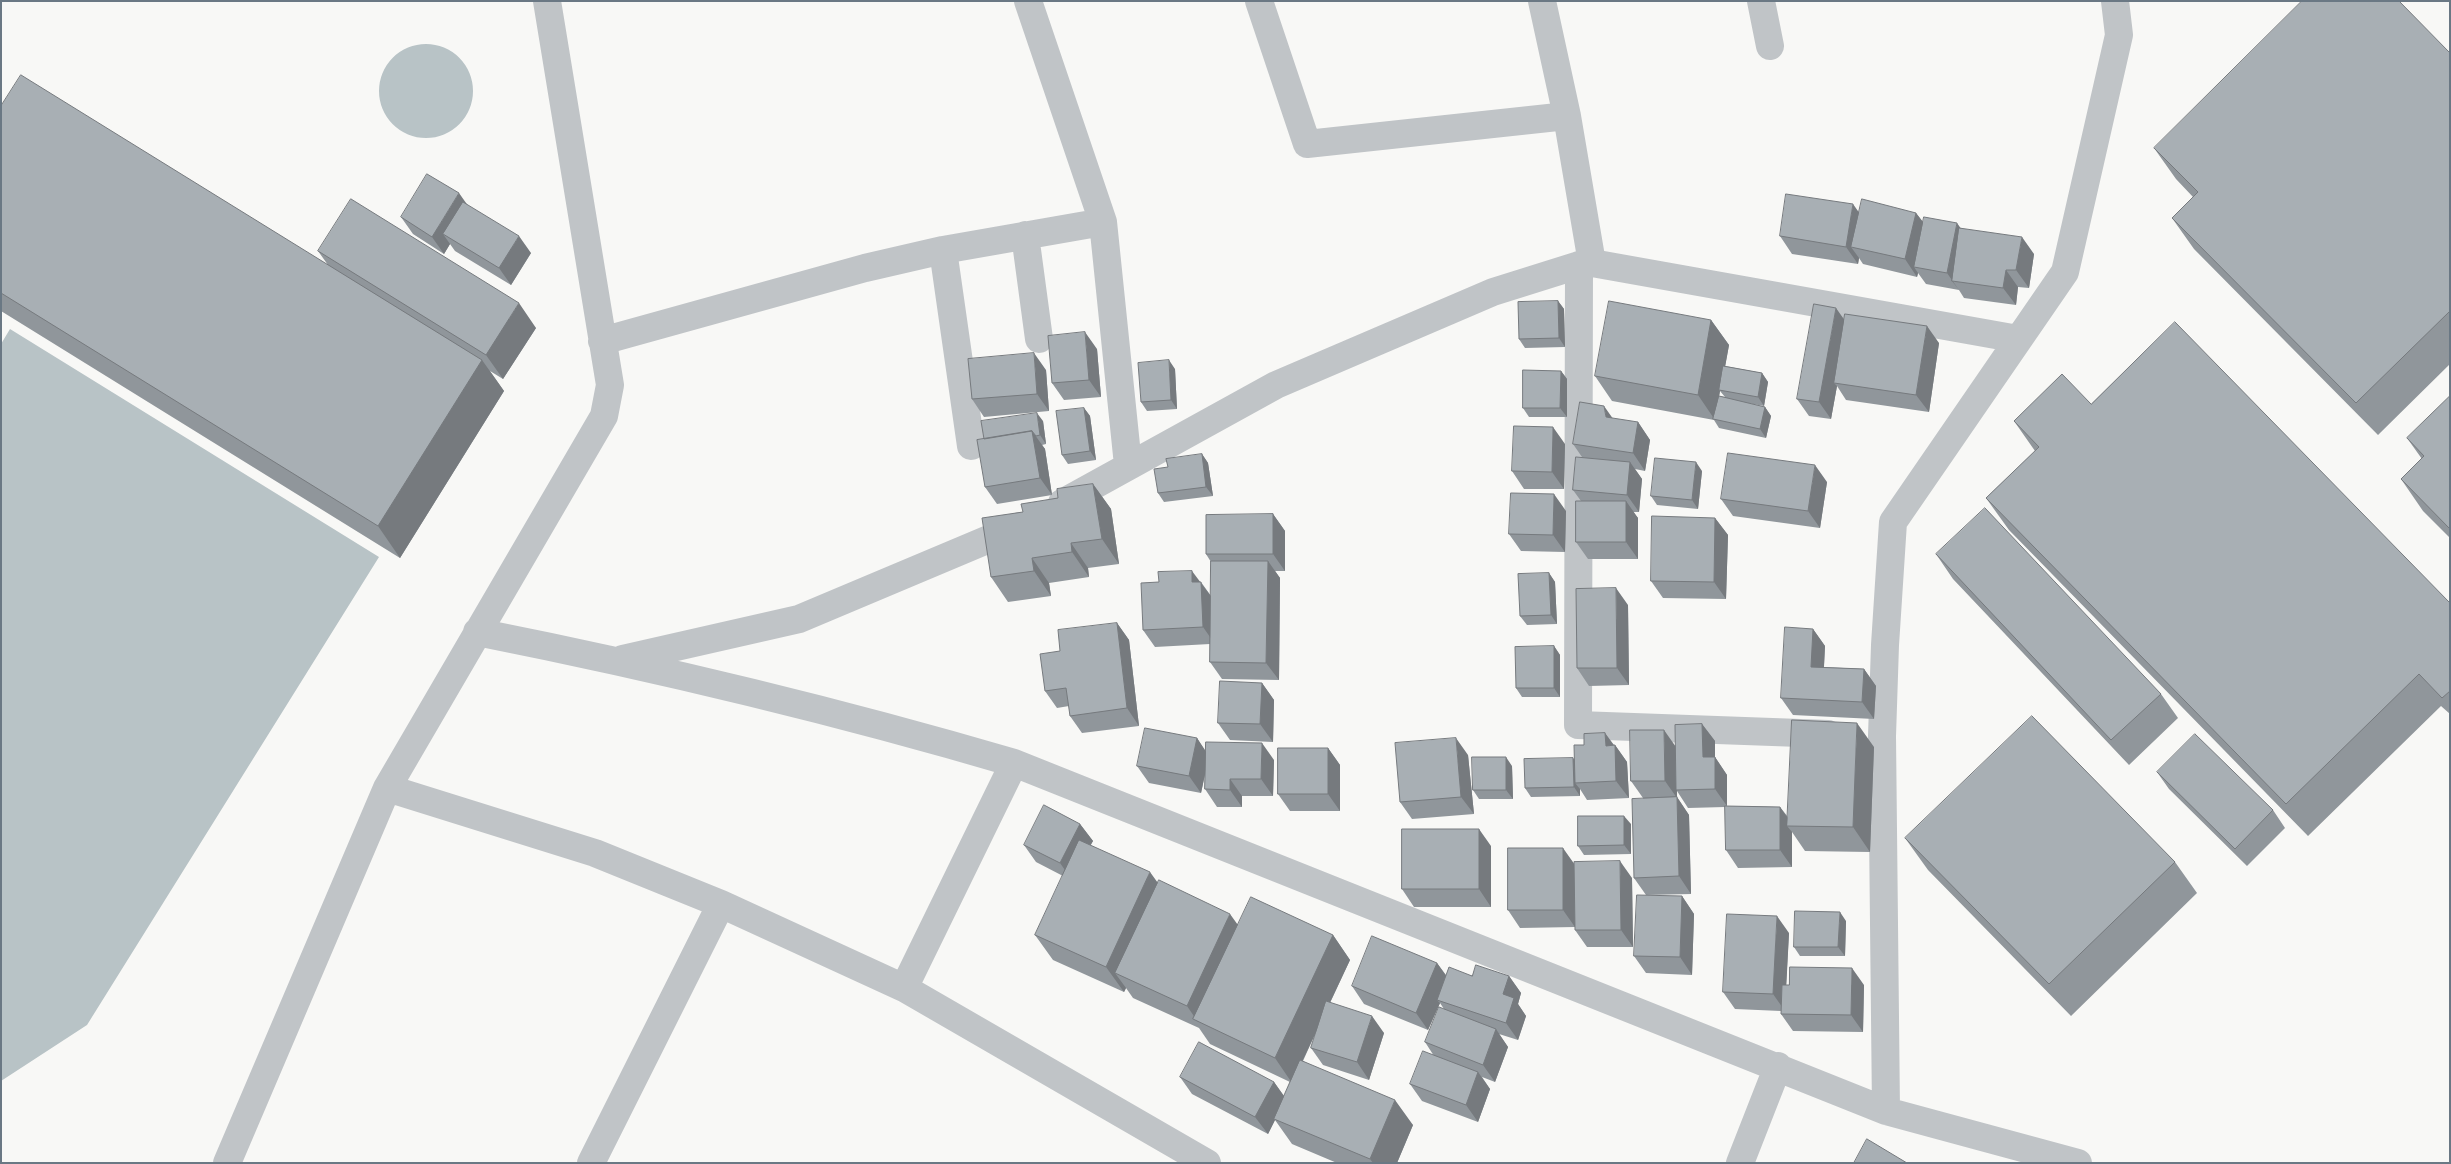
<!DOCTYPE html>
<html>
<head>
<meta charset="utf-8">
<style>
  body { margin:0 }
  #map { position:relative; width:2451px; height:1164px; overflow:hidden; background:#f8f8f6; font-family:"Noto Sans",sans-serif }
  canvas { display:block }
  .frame { position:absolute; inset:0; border:2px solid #6a7884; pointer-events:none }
</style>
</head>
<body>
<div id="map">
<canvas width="2451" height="1164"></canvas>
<div class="frame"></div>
</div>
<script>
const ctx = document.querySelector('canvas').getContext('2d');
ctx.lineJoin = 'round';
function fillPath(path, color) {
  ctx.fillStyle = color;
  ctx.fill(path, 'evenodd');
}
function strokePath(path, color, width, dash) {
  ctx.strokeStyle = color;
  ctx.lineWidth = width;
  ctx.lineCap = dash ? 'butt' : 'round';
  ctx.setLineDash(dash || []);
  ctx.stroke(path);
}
const water = new Path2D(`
  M379 91a47 47 0 1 1 94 0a47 47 0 1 1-94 0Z
  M10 329 379 557 87 1025 1 1081V344Z`);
const minor = new Path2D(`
  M1028 1 1103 222 1128 465
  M1259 1 1307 144 1567 116
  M1542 1 1567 116 1592 263 2018 339
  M1761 1 1770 46
  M1025 235 1039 339
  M943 250 971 446
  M1579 265 1578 725 1828 734
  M602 341 865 268 943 250 1103 222
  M1062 503 1276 385 1493 292 1579 265 1592 263
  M477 632C658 668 837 711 1014 763L1886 1111 2078 1163
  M623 659 799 619 1020 526
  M387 788 595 853 721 904 904 988 1207 1163
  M904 988 1014 763
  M1886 1111 1882 736 1885 645 1893 522 2065 272 2119 35 2115 1
  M227 1163 387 788 604 416 610 385 547 1
  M591 1163 721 904
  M1740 1163 1778 1066`);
const wall = new Path2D(`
  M2450 53V364L2378 435 2194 249 2172 218 2193 197 2176 179 2154 148Z
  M1 106 328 265 318 251 536 328 503 379 490 371 504 391 400 558 1 311Z
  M1859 213H1916L1923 222 1961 228 2034 254 2029 288 2018 287 2016 305 1964 298 1959 290 1926 284 1918 273 1917 277 1863 264 1859 258 1858 264 1792 254 1780 236Z
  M401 217 531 253 511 285 455 251 450 244 444 254 413 234Z
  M1558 301 1564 309 1565 347 1525 348 1519 339Z
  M1711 320 1729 345 1725 366 1762 373 1768 382 1764 406 1747 403 1765 407 1771 416 1766 438 1719 428 1714 420 1612 401 1595 376ZM1720 391 1725 397 1719 396Z
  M1844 320 1939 343 1929 412 1846 400 1837 386 1831 419 1809 416 1797 399Z
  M1097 349 1101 397 1064 400 1052 383Z
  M1175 369 1177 409 1147 411 1141 402Z
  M1046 370 1049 411 984 417 972 399Z
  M1561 371 1567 379V417H1529L1523 408Z
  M2450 396V538L2423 511 2401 479 2422 459 2407 438Z
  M2091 404 2450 603V714L2441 706 2308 836 2009 530 1986 498 2035 451 2014 421Z
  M1084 408 1090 416 1096 460 1068 464 1062 455Z
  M1043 421 1046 444 1042 445 1045 449 1052 495 997 504 985 487 984 439Z
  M1638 422 1650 440 1645 471 1635 469 1642 479 1639 512H1633L1638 518V559H1588L1576 542 1581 501 1573 490 1582 457 1573 444Z
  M1565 444 1564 489H1524L1512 471Z
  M1202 454 1208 463 1213 496 1164 502 1158 493 1168 467Z
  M1702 471 1698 509 1657 505 1651 496Z
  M1827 482 1820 528 1733 516 1721 499Z
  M1093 484 1111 509 1119 564 1088 568 1089 577 1049 583 1051 596 1008 602 991 577 1023 512Z
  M1566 511 1565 552 1521 551 1509 534Z
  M1273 514 1285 531V571H1275L1280 578 1279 680 1222 679 1210 662V644L1155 647 1143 630 1200 582H1201L1211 596V562L1206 554Z
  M1715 518 1728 535 1726 599 1663 598 1651 581Z
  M1936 554 2161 694 2178 718 2129 765 1953 579Z
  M1549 573 1555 582 1557 624 1527 625 1520 616Z
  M1628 605 1629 685 1589 686 1577 668Z
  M1117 623 1129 640 1139 726 1082 733 1070 716 1069 706 1057 708 1045 691 1060 651Z
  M1813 629 1825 646 1824 667 1864 669 1876 686 1874 719 1793 715 1781 698Z
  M1554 646 1560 655V697H1522L1516 688Z
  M1262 683 1274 700 1273 742 1230 740 1218 723Z
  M1702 724 1715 741V757L1727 775V806L1780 807 1788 817 1874 747 1870 852 1805 851 1792 832V867L1738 868 1726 850 1725 807 1688 808 1677 791V797L1689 815 1691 894 1646 895 1634 878 1643 798 1631 781Z
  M1605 733 1614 745H1615L1627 762 1629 798 1587 800 1580 789V796L1531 797 1525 788 1574 760 1584 745Z
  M1197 738 1205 751 1274 760 1273 796H1242V807H1217L1205 789V774L1201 793 1149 783 1137 766Z
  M1328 748 1340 765V811H1290L1278 794Z
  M1468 755 1474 814 1412 819 1400 802Z
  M1512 766 1513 799H1479L1473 790Z
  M2157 772 2273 810 2285 828 2247 866 2169 789Z
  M1080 824 1093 841 1090 845 1158 883 1238 925 1333 935 1350 960 1330 1003 1384 1033 1369 1080 1323 1065 1311 1048 1316 1032 1303 1061 1413 1125 1397 1163H1337L1292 1144 1275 1120 1268 1134 1192 1094 1180 1077 1274 1082 1284 1096 1290 1082 1210 1044 1199 1028 1133 998 1126 988 1124 992 1053 960 1035 935 1063 876 1036 862 1024 845Z
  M1631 824V854L1584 855 1578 846Z
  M1905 838 2175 862 2197 893 2071 1016 1928 870Z
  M1491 846V907H1414L1402 889Z
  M1574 865 1632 878 1633 947H1587L1575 930V927L1520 928 1508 910Z
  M1682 896 1694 914 1692 975 1646 973 1634 956Z
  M1846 921 1845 956H1800L1794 947Z
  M1789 933 1786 985H1864L1863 1032 1793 1031 1781 1014V1011L1735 1009 1723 992Z
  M1437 963 1446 975 1509 976 1521 993 1518 1004 1526 1016 1518 1040 1499 1034 1508 1047 1495 1082 1482 1077 1490 1089 1478 1122 1422 1101 1410 1084 1434 1056 1425 1042 1444 1009 1440 1003 1428 1030 1364 1004 1352 986Z`);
const shadedWall = new Path2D(`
  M459 193 471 210 443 234 450 244 444 254 432 237Z
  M1853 204 1865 221 1851 247 1859 258 1858 264 1846 247Z
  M1916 213 1929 230 1914 267 1918 273 1917 277 1905 259Z
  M1957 223 1969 240 1952 281 1959 290 1947 273Z
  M519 236 531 253 511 285 499 268Z
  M2022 237 2034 254 2029 288 2016 270Z
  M2006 270 2018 287 2016 305 2003 288Z
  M1558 301 1564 309 1565 347 1559 338Z
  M519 303 536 328 503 379 486 355Z
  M1836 308 1848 325 1834 383 1837 386 1831 419 1819 402Z
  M1711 320 1729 345 1721 390H1719L1720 391 1715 420 1698 395Z
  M1927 326 1939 343 1929 412 1916 395Z
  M1085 332 1097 349 1101 397 1089 380Z
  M1034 353 1046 370 1049 411 1037 394Z
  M482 360 504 391 400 558 378 526Z
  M1169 360 1175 369 1177 409 1171 400Z
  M1561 371 1567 379V417L1560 408Z
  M1762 373 1768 382 1764 406 1758 397Z
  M1604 406 1616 423 1606 417Z
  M1765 407 1771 416 1766 438 1760 429Z
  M1084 408 1090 416 1096 460 1090 451Z
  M1037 413 1043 421 1046 444 1040 435Z
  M1638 422 1650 440 1645 471 1633 453Z
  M1553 427 1565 444 1564 489 1552 472Z
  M1032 431 1045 449 1052 495 1040 478Z
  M1202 454 1208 463 1213 496 1206 487Z
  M1630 462 1642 479 1639 512 1627 495Z
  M1696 462 1702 471 1698 509 1692 500Z
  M1815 465 1827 482 1820 528 1808 511Z
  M1093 484 1111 509 1119 564 1102 539Z
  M1554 494 1566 511 1565 552 1553 535Z
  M1626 501 1638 518V559L1626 542Z
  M1273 514 1285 531V571L1273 554Z
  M1715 518 1728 535 1726 599 1714 582Z
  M1071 543 1088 568 1089 577 1072 552Z
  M1032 558 1049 583 1051 596 1034 571Z
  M1268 561 1280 578 1279 680 1266 663Z
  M1192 571 1213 599 1215 644 1203 627 1192 582Z
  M1549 573 1555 582 1557 624 1551 615Z
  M1616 588 1628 605 1629 685 1617 668Z
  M1117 623 1129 640 1139 726 1127 708Z
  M1813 629 1825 646 1823 684 1811 667Z
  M1554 646 1560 655V697L1554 688Z
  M1864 669 1876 686 1874 719 1862 702Z
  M1262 683 1274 700 1273 742 1260 724Z
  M1857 723 1874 747 1870 852 1853 827Z
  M1702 724 1715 741V775L1703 757Z
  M1664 730 1676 747 1677 798 1665 781Z
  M1605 733 1615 747V745L1627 762 1629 798 1616 781 1606 746Z
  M1197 738 1209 756 1201 793 1189 776Z
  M1456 738 1468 755 1474 814 1461 797Z
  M1262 743 1274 760 1273 796 1261 779Z
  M1328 748 1340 765V811L1328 794Z
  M1506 757 1512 766 1513 799 1506 790Z
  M1715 757 1727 775V806L1715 789Z
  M1573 758 1580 767 1575 783 1580 789V796L1574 787Z
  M1230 779 1242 796V807L1230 790Z
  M1677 797 1689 815 1691 894 1679 876Z
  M1780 807 1792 824 1787 826 1792 832V867L1780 850Z
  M1624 816 1631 824V854L1624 845Z
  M1080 824 1093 841 1072 880 1060 863Z
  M1479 829 1491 846V907L1479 889Z
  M1563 848 1575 865V927L1563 910Z
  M1620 861 1632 878 1633 947 1621 930Z
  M1150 872 1168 897 1115 973 1126 988 1124 992 1106 967Z
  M1682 896 1694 914 1692 975 1680 957Z
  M1840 912 1846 921 1845 956 1838 947Z
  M1230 914 1248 939 1198 1022 1187 1006Z
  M1777 916 1789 933 1785 1011 1773 994Z
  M1333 935 1350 960 1292 1083 1275 1058Z
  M1437 963 1449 980 1437 1000 1440 1003 1428 1030 1416 1013Z
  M1852 968 1864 985 1863 1032 1851 1015Z
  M1509 976 1521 993 1518 1004 1526 1016 1518 1040 1506 1023 1503 994Z
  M1372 1016 1384 1033 1369 1080 1357 1062Z
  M1496 1029 1508 1047 1495 1082 1483 1065Z
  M1478 1072 1490 1089 1478 1122 1466 1105Z
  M1274 1082 1286 1099 1274 1119 1275 1120 1268 1134 1255 1117Z
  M1395 1100 1413 1125 1397 1163H1373L1370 1159Z`);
const building = new Path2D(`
  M2302 1H2399L2450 53V311L2356 403 2172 218 2198 192 2154 148Z
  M21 75 482 360 378 526 1 293V106Z
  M427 174 459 193 432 237 401 217Z
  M1786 194 1853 204 1846 247 1780 236Z
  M351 199 519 303 486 355 318 251Z
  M1862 199 1916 213 1905 259 1851 247Z
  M463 202 519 236 499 268 443 234Z
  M1924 217 1957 223 1947 273 1914 267Z
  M1959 228 2022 237 2016 270H2006L2003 288 1952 281Z
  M1558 301 1559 338 1519 339 1518 302Z
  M1609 301 1711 320 1698 395 1595 376Z
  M1814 304 1836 308 1819 402 1797 399Z
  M1845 314 1927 326 1916 395 1834 383Z
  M2175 322 2450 603V691L2442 698 2419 674 2286 804 1986 498 2039 447 2014 421 2062 374 2091 404Z
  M1085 332 1089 380 1052 383 1048 336Z
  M1034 353 1037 394 972 399 968 359Z
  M1169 360 1171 400 1141 402 1138 363Z
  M1723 366 1762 373 1758 397 1719 390Z
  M1523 370 1561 371 1560 408H1523Z
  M1719 396 1765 407 1760 429 1713 419Z
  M2450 396V529L2401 479 2424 456 2407 438Z
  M1580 402 1604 406 1606 417 1638 422 1633 453 1573 444Z
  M1084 408 1090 451 1062 455 1056 411Z
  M1037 413 1040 435 1036 436 1032 431 984 439 981 421Z
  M1514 426 1553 427 1552 472 1512 471Z
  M1032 431 1040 478 985 487 977 440Z
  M1728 453 1815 465 1808 511 1721 499Z
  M1202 454 1206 487 1158 493 1154 469 1168 467 1166 459Z
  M1576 457 1630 462 1627 495 1573 490Z
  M1655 458 1696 462 1692 500 1651 496Z
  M1093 484 1102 539 1071 543 1072 552 1032 558 1034 571 991 577 982 518 1023 512 1021 504 1058 498 1057 489Z
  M1511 493 1554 494 1553 535 1509 534Z
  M1576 501H1626V542H1576Z
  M1985 508 2161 694 2111 740 1936 554Z
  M1273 514V554H1206V515Z
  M1652 516 1715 518 1714 582 1651 581Z
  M1211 561H1268L1266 663 1210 662Z
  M1192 571V582H1201L1203 627 1143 630 1141 583 1159 582 1158 572Z
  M1549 573 1551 615 1520 616 1518 574Z
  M1616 588 1617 668H1577L1576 589Z
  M1117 623 1127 708 1070 716 1066 688 1045 691 1040 654 1060 651 1058 630Z
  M1785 627 1813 629 1811 667 1864 669 1862 702 1781 698Z
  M1554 646V688H1516L1515 647Z
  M1220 681 1262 683 1260 724 1218 723Z
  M2032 716 2175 862 2049 984 1905 838Z
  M1792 720 1857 723 1853 827 1787 826Z
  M1702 724 1703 757H1715V789L1676 790 1675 725Z
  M1145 728 1197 738 1189 776 1137 766Z
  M1630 730H1664L1665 781H1631Z
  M1605 733 1606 746 1615 745 1616 781 1575 783 1574 745H1584V734Z
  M2195 734 2273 810 2235 849 2157 772Z
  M1456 738 1461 797 1400 802 1395 743Z
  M1206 742 1262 743 1261 779H1230V790L1205 789Z
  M1278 748H1328V794H1278Z
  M1472 757H1506V790H1473Z
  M1573 758 1574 787 1525 788 1524 759Z
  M1677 797 1679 876 1634 878 1632 799Z
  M1044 805 1080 824 1060 863 1024 845Z
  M1725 806 1780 807V850H1726Z
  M1578 816H1624V845L1578 846Z
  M1402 829H1479V889H1402Z
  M1079 840 1150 872 1106 967 1035 935Z
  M1508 848H1563V910H1508Z
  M1620 861 1621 930H1575L1574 862Z
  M1159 880 1230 914 1187 1006 1115 973Z
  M1637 895 1682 896 1680 957 1634 956Z
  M1251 897 1333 935 1275 1058 1193 1019Z
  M1795 911 1840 912 1838 947H1794Z
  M1727 914 1777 916 1773 994 1723 992Z
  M1372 936 1437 963 1416 1013 1352 986Z
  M1476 965 1509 976 1503 994 1514 998 1506 1023 1437 1000 1449 967 1472 976Z
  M1790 967 1852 968 1851 1015 1781 1014 1782 985H1789Z
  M1326 1001 1372 1016 1357 1062 1311 1048Z
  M1439 1007 1496 1029 1483 1065 1425 1042Z
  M1199 1042 1274 1082 1255 1117 1180 1077Z
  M1423 1051 1478 1072 1466 1105 1410 1084Z
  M1300 1060 1395 1100 1370 1159 1274 1119Z
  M1867 1139 1907 1163H1854Z`);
fillPath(water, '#b8c3c6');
strokePath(minor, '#c0c4c7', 28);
fillPath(wall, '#90969b');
fillPath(shadedWall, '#767a7e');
fillPath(building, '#a8afb4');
strokePath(building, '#767a7e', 1);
</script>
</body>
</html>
